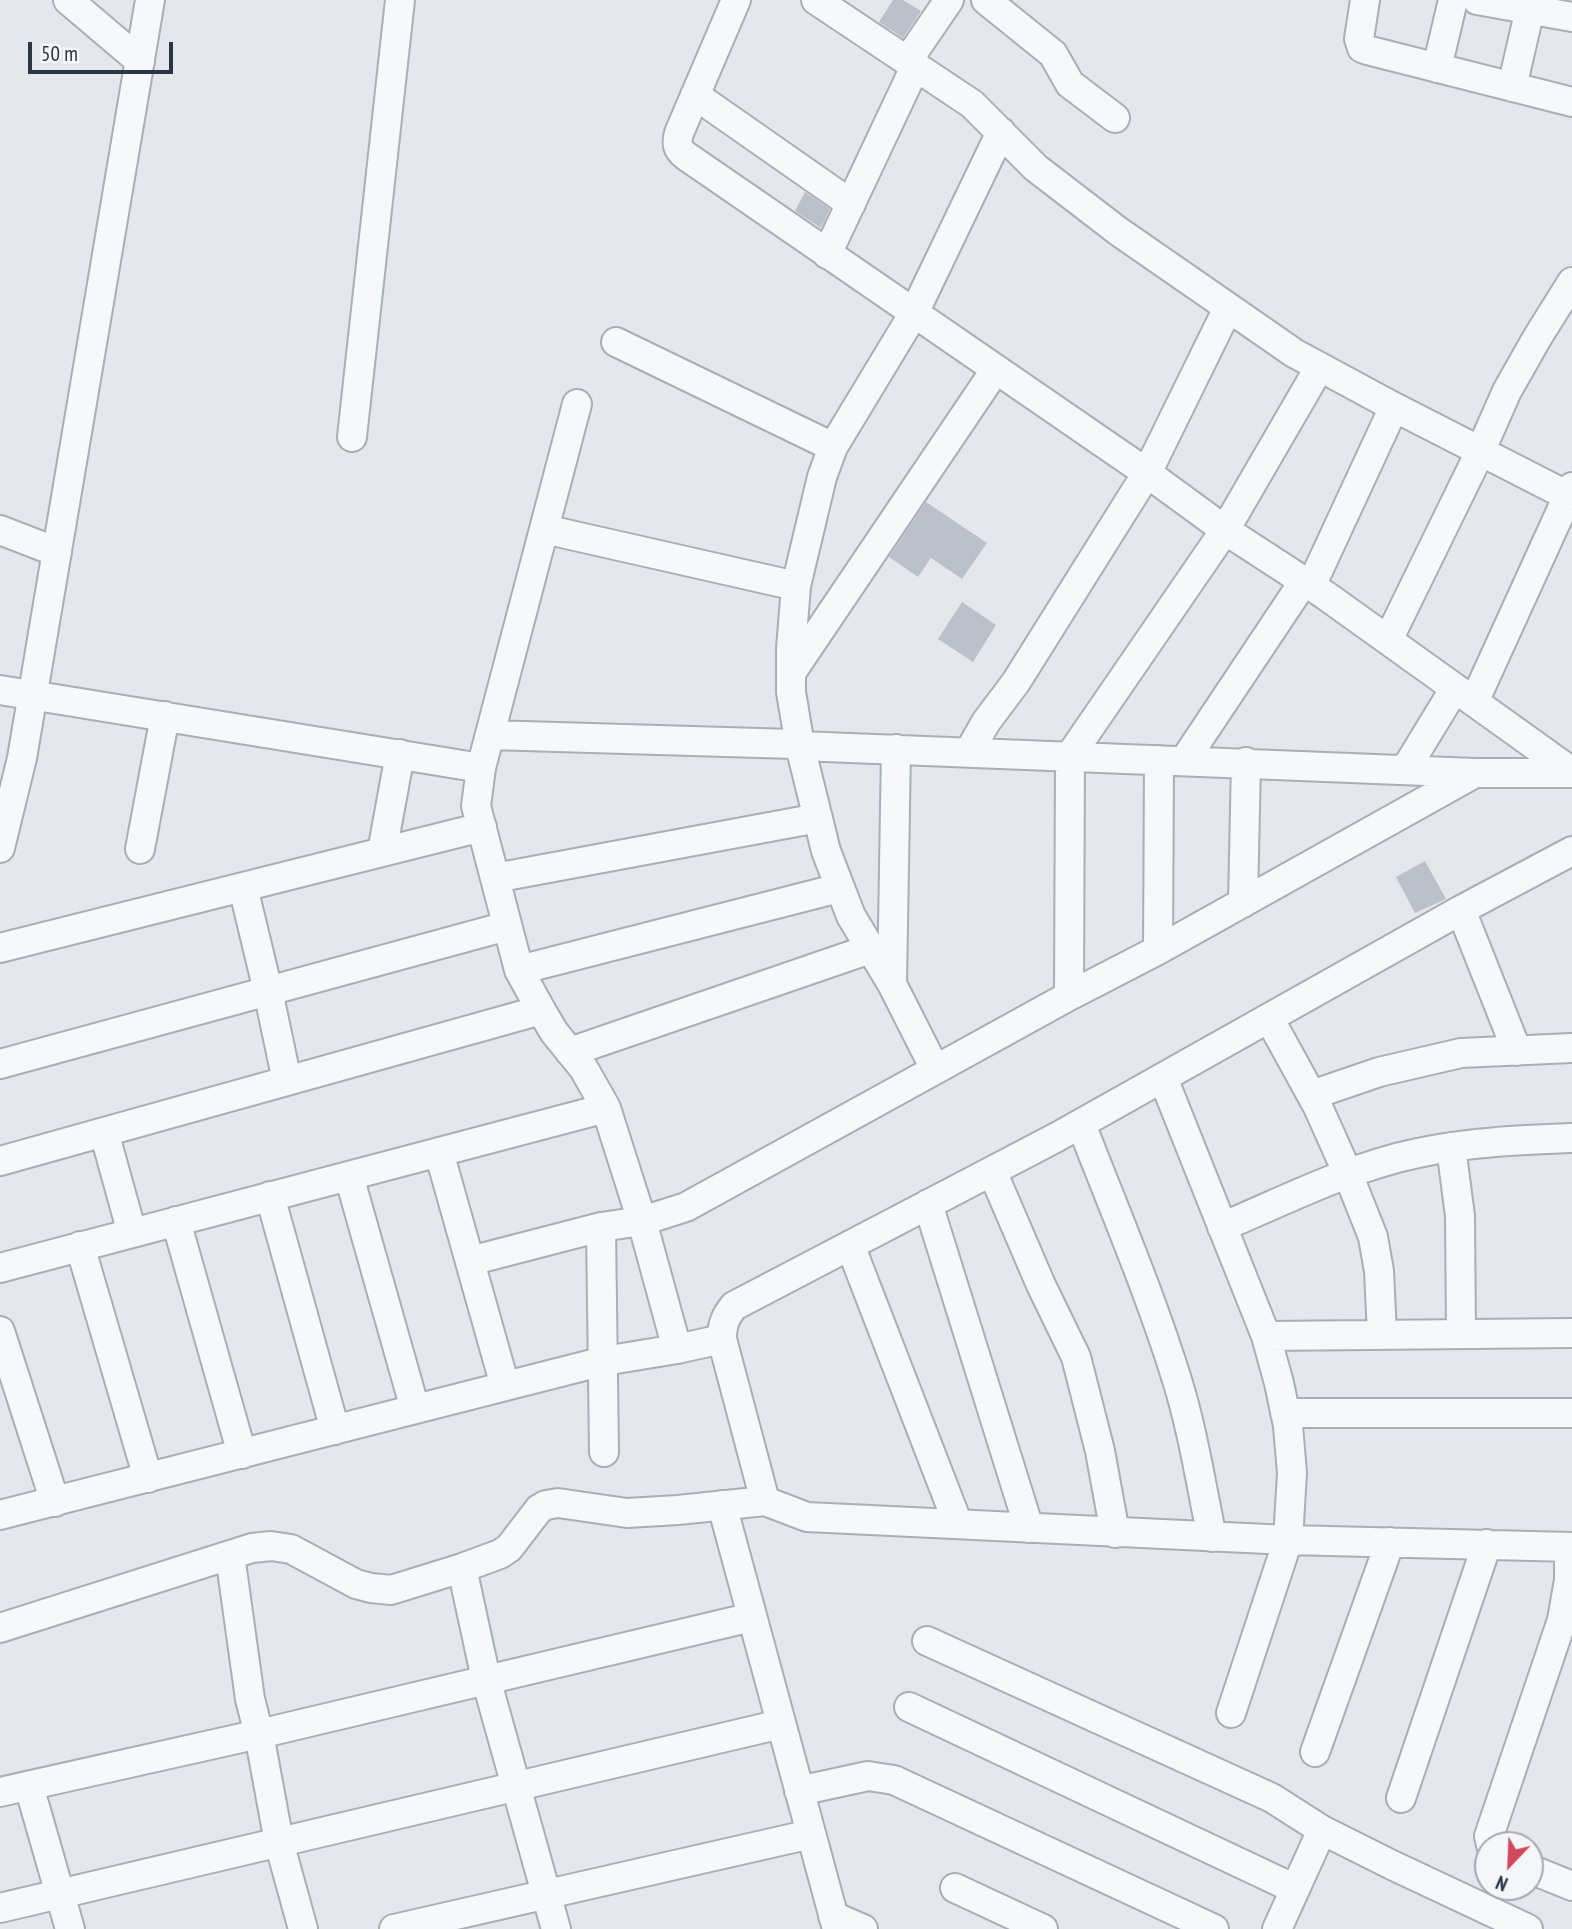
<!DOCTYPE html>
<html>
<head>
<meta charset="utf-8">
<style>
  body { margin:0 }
  #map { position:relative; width:1572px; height:1929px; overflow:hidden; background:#e4e7ec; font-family:"PT Sans Narrow",sans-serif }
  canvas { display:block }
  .north { position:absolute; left:1474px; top:1831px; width:70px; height:70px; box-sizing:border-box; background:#f4f6f9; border:2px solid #a4a8b1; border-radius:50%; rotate:203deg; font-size:19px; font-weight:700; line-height:28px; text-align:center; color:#2b3445 }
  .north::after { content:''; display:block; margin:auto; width:24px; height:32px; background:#d1495b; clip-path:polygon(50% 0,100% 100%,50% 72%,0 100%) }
  .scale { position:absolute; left:28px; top:42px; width:145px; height:32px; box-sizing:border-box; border:4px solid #2b3445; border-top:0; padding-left:9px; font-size:21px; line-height:24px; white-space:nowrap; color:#2b3445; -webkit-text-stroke:5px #f4f6f9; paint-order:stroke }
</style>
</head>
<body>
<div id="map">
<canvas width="1572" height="1929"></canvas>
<div class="north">N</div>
<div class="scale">50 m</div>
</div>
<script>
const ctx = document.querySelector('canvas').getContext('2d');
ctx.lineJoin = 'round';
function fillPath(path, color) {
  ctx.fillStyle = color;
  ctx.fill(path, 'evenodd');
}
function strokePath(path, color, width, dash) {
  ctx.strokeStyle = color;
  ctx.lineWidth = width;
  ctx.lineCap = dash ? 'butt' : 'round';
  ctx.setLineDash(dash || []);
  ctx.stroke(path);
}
const building = new Path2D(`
  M893 0H903L921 11 903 38 879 22Z
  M805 192 830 209 821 228 795 211Z
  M926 502 987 543 962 579 931 558 918 577 889 557Z
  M962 602 996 625 973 662 938 639Z
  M1425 861 1446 899 1415 913 1396 877Z`);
const minor = new Path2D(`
  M68 0 140 61
  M736 0 679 133C676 144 677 149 686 156L1147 473 1225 530 1325 595 1572 772
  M816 0 972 104 1036 168 1118 231 1294 353 1394 407 1568 496
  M986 0 1053 54 1070 84 1115 118
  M1365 0 1359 39 1362 48 1367 50 1572 102
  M1477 0 1572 17
  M908 60 949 0
  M1437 68 1453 0
  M1512 87 1530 9
  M695 95 851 204
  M827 254 916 65
  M616 342 833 447
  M352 437 400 0
  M544 529 796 586
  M0 530 57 552
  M1311 586 1394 407
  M1388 640 1480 452 1507 391 1537 338 1572 282
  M791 673 996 369
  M0 690 481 768
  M1474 702 1572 487
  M490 735 793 744 800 746 1475 773H1572
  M969 752 986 722 1016 682 1147 473 1228 308
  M1184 761 1304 581
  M1405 770 1455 688
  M0 848 22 758 150 0
  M140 849 165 716
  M382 852 400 754
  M495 878 818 818
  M243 887 268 991 287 1081
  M1243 903 1246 762
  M1461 910 1517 1051
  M0 948 482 827
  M1158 950 1159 760
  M519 970 839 888
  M892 984 896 749
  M1069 996 1070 756 1225 530 1319 368
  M541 1010 554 1032 584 1069 606 1108 642 1221 677 1349
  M1269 1018 1318 1107 1348 1174 1373 1237 1379 1271 1382 1335
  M570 1052 870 949
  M0 1064 507 926
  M935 1069 892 984 851 916 826 851 800 746 791 692V649L796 586 822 477 833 447 914 313 1001 132
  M1163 1078 1266 1336 1279 1383 1288 1426 1292 1473 1288 1540 1231 1713
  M1312 1095 1379 1072 1461 1053 1572 1048
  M1081 1124C1114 1209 1150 1293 1177 1380 1193 1431 1201 1485 1212 1537
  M104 1132 132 1233
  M1451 1147 1460 1216 1461 1334
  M439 1152 505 1386
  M0 1161 541 1010 519 970 476 806 481 768 577 404
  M992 1171 1041 1285 1076 1357 1100 1451 1115 1533
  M349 1176 415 1409
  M270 1196 335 1430
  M928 1204 1029 1528
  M176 1221 242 1454
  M601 1227 604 1452
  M1222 1227C1286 1200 1350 1167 1418 1153 1469 1142 1520 1140 1572 1138
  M850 1245 958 1524
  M80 1246 148 1478
  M470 1261 601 1227 642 1221 686 1207 1069 996 1158 950 1475 773
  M0 1268 606 1108
  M0 1331 55 1502
  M1266 1336 1572 1333
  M1285 1413H1572
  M765 1501 722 1339C722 1325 725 1317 734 1306L1057 1137 1461 910 1572 851
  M722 1505 837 1929
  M0 1515 604 1361 677 1349 722 1339
  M230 1555 250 1699 259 1734 279 1842 303 1929
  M462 1568 486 1679 556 1929
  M0 1628 252 1548 271 1546 291 1549 356 1584 371 1588 391 1590 462 1568 500 1554 509 1548 539 1509 546 1505 558 1503 627 1513 678 1510 765 1501 807 1517 1288 1540 1572 1547
  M927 1641 1272 1798 1322 1830 1392 1865 1528 1929
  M909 1707 1295 1889
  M1315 1752 1390 1542
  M29 1786 70 1929
  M799 1791 868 1776 894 1780 1214 1929
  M0 1792 259 1734 752 1617
  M1401 1798 1487 1544
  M1491 1845 1489 1836 1562 1620 1569 1580V1547
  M1530 1869 1572 1886
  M955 1888 1043 1929
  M0 1908 781 1724
  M833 1916 863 1929
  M394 1929 811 1834
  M1277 1929 1322 1830`);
fillPath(building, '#bbc0ca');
strokePath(minor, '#a9aeb7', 32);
strokePath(minor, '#f7f8fa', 28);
</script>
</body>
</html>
